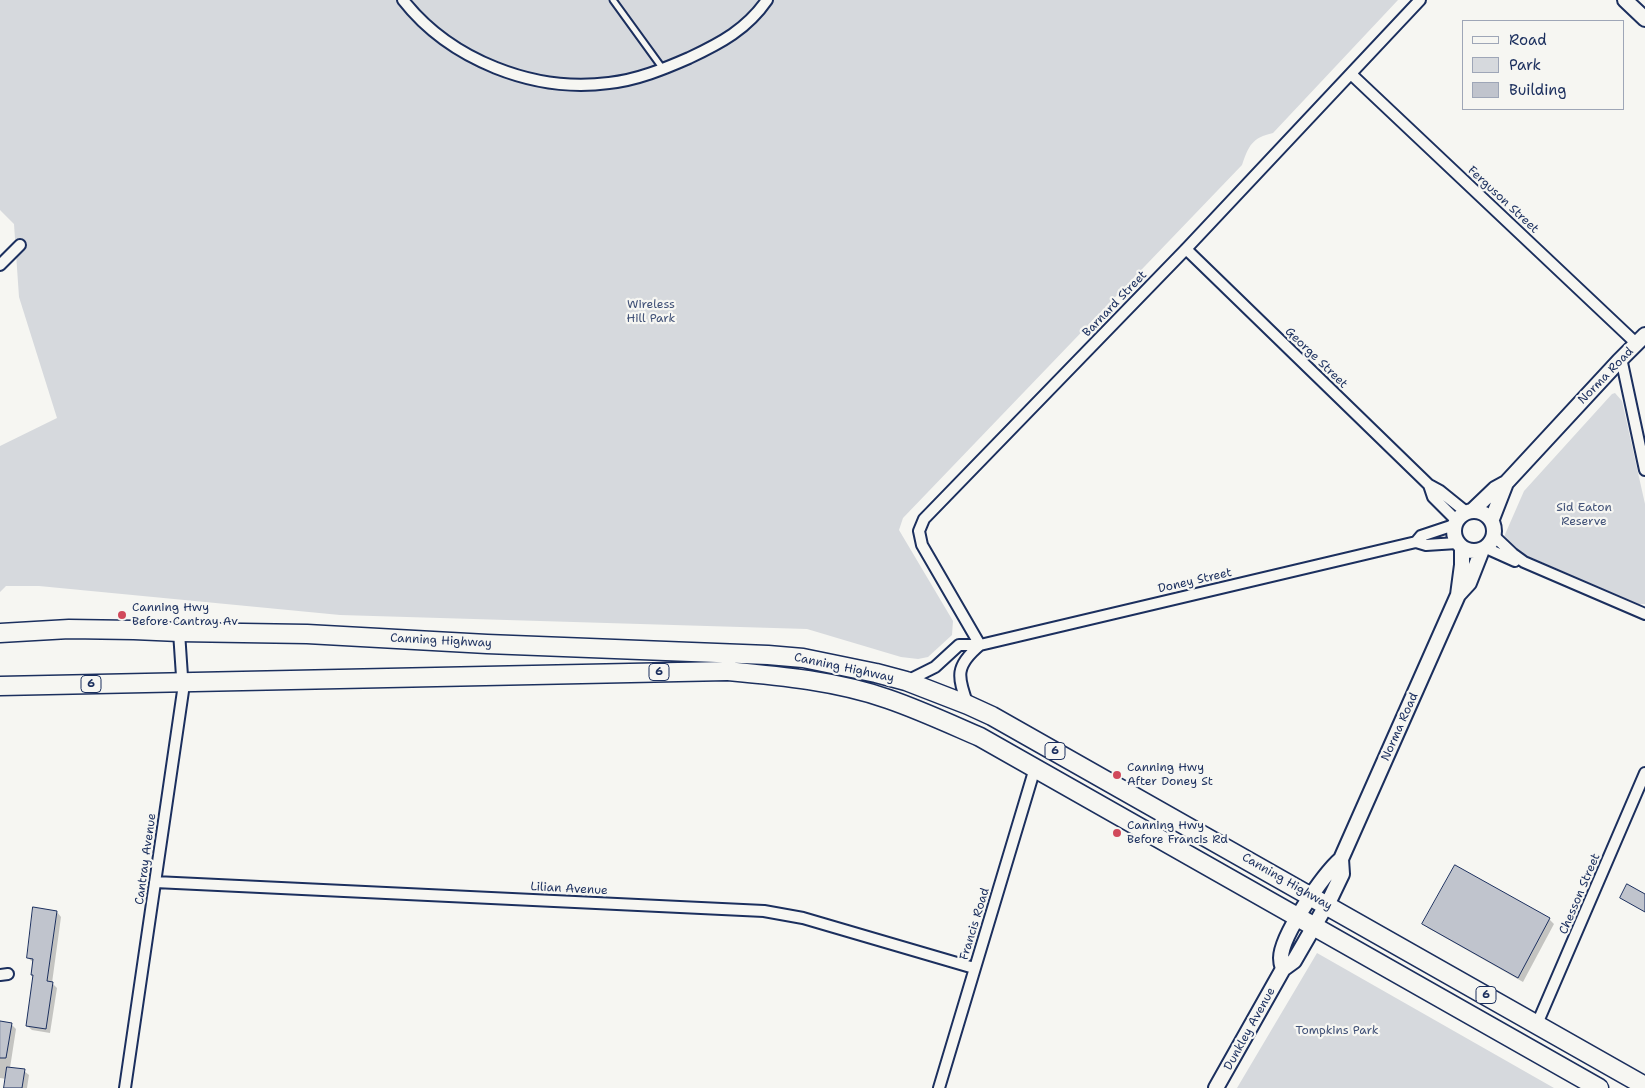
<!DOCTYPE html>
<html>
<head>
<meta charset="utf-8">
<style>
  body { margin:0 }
  #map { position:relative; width:1645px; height:1088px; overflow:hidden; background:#f6f6f2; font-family:"Shantell Sans",sans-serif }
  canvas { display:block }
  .legend { position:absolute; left:1462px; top:20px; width:162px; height:90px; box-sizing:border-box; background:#f6f6f2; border:1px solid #9ea6b7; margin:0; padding:6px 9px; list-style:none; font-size:15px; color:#1b2f5e }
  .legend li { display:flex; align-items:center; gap:10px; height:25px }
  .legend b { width:25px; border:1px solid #9ea6b7 }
</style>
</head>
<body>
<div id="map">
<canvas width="1645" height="1088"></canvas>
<ul class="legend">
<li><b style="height:6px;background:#f6f6f2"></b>Road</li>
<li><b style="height:14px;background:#d6d9dd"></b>Park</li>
<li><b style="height:14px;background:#c0c4cd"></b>Building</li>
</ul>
</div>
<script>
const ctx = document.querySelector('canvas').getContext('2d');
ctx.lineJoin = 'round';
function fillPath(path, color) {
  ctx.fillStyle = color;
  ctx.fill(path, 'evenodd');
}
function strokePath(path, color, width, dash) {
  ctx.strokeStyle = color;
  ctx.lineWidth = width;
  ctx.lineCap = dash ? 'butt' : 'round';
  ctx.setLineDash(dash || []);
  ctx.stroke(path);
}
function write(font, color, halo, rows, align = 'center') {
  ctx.font = font + ' "Shantell Sans",sans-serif';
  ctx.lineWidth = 4.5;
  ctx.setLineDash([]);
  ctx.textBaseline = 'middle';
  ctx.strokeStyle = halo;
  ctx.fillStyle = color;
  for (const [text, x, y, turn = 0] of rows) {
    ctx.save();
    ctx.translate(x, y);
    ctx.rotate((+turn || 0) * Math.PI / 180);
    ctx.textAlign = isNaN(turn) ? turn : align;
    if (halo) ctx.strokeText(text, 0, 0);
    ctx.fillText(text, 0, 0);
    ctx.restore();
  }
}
const green = new Path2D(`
  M0 0H1398L1273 133C1252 138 1249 145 1242 165L903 518 899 530 953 621 952 635 928 657 918 659 901 657 807 629 340 615 39 586H6L0 592V446L57 418 19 297 14 224 0 210Z
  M1615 393 1622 401 1645 504V604H1638L1516 551 1503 539 1524 491 1612 394Z
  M1317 953 1554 1088H1237Z`);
const shadow = new Path2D(`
  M57 912 61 917 52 983 57 988 50 1033 32 1030 27 1026 34 976 32 974 34 963 28 958Z
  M1549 919 1554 924 1523 982 1428 928 1423 923Z
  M0 1022 11 1024 16 1029 10 1068 24 1071 29 1075 27 1088H6L7 1079 0 1078Z`);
const building = new Path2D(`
  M1455 865 1550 918 1518 978 1422 924Z
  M1627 884 1645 894V912L1620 898Z
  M33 907 57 911 47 981 53 982 46 1029 26 1026 33 975H31L33 959 27 958Z
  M0 1021 12 1023 6 1058H0Z
  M7 1067 25 1069 22 1088H4Z`);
const service = new Path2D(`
  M613 0 663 69`);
const minor = new Path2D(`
  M403 0C450 60 534 93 609 83 637 80 664 69 689 58 721 43 747 29 767 0
  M1351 74 1637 344
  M1186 249 1429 485 1440 491 1466 512
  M0 265 20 245
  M1621 358 1645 470
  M1429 485 1433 497 1457 521
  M1494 536 1513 554 1524 562 1645 614
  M1416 542 1426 545 1457 543
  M1486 548 1515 561
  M980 645 922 545 919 531 924 519 1186 249 1420 0
  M907 681 935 667 959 645H980L1416 542 1421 536 1454 525
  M968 705C957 676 955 666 980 645
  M155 882 764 911 803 918 974 968
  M0 975 8 974
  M1537 1024 1645 773
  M125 1088 183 691 179 632
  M939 1088 1035 768`);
const tertiary = new Path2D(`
  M1625 0 1645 19
  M1454 531a20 20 0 1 1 40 0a20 20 0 1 1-40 0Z
  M1472 511 1495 489 1506 483 1619 361 1645 335
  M1492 519 1506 483
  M1458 595 1462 565V548
  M1283 969C1282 966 1281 961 1281 958 1281 935 1324 874 1341 859L1458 595 1469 583 1482 550
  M1216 1088 1283 969 1294 961 1331 897 1342 874 1341 859`);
const trunk = new Path2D(`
  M0 633 69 629 134 630 179 632 307 634 487 644 768 655 803 658 876 673 906 681 968 705 992 716 1645 1086
  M0 686 727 671C781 676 836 681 888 699 920 710 950 724 980 737L1599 1088`);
const markers = [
  [122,615,5,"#d1495b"],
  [1117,775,5,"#d1495b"],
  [1117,833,5,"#d1495b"]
];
const shields = [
  [659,672,20],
  [91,684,20],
  [1055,751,20],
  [1486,995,20]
];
const shieldNames = [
  ["6",659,672],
  ["6",91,684],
  ["6",1055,751],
  ["6",1486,995]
];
const streetNames = [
  ["Ferguson Street",1503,200,43],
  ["Barnard Street",1115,304,-46],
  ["George Street",1316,358,44],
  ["Norma Road",1606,376,-46],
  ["Doney Street",1195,581,-13],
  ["Canning Highway",441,641,3],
  ["Canning Highway",844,668,12],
  ["Norma Road",1400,727,-66],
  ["Cantray Avenue",146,859,-82],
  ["Canning Highway",1287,882,30],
  ["Lilian Avenue",569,889,3],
  ["Chesson Street",1580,894,-67],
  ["Francis Road",975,924,-73],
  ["Dunkley Avenue",1250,1029,-61]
];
const parkNames = [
  ["Wireless",651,305],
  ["Hill Park",651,319],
  ["Sid Eaton",1584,508],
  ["Reserve",1584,522],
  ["Tompkins Park",1337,1031]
];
const poiNames = [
  ["Canning Hwy",132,608],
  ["Before Cantray Av",132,622],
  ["Canning Hwy",1127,768],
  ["After Doney St",1127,782],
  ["Canning Hwy",1127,826],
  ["Before Francis Rd",1127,840]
];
fillPath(green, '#d6d9dd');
fillPath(shadow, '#0003');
fillPath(building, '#c0c4cd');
strokePath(building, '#1b2f5e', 1);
strokePath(service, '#1b2f5e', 9);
strokePath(minor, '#1b2f5e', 14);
strokePath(tertiary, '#1b2f5e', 18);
strokePath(trunk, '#1b2f5e', 21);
strokePath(service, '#f6f6f2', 5);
strokePath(minor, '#f6f6f2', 10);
strokePath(tertiary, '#f6f6f2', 14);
strokePath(trunk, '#f6f6f2', 18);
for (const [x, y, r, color] of markers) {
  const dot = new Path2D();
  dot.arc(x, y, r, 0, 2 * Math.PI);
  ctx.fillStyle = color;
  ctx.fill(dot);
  strokePath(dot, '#f6f6f2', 2);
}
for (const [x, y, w] of shields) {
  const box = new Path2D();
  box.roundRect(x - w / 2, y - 8.5, w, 17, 4);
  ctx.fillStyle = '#f6f6f2';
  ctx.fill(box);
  strokePath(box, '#1b2f5e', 1);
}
write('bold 11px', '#1b2f5e', null, shieldNames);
write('12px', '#1b2f5e', '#f6f6f2', streetNames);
write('12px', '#405177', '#f6f6f2', parkNames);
write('12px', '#1b2f5e', '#f6f6f2', poiNames, 'left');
</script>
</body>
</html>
